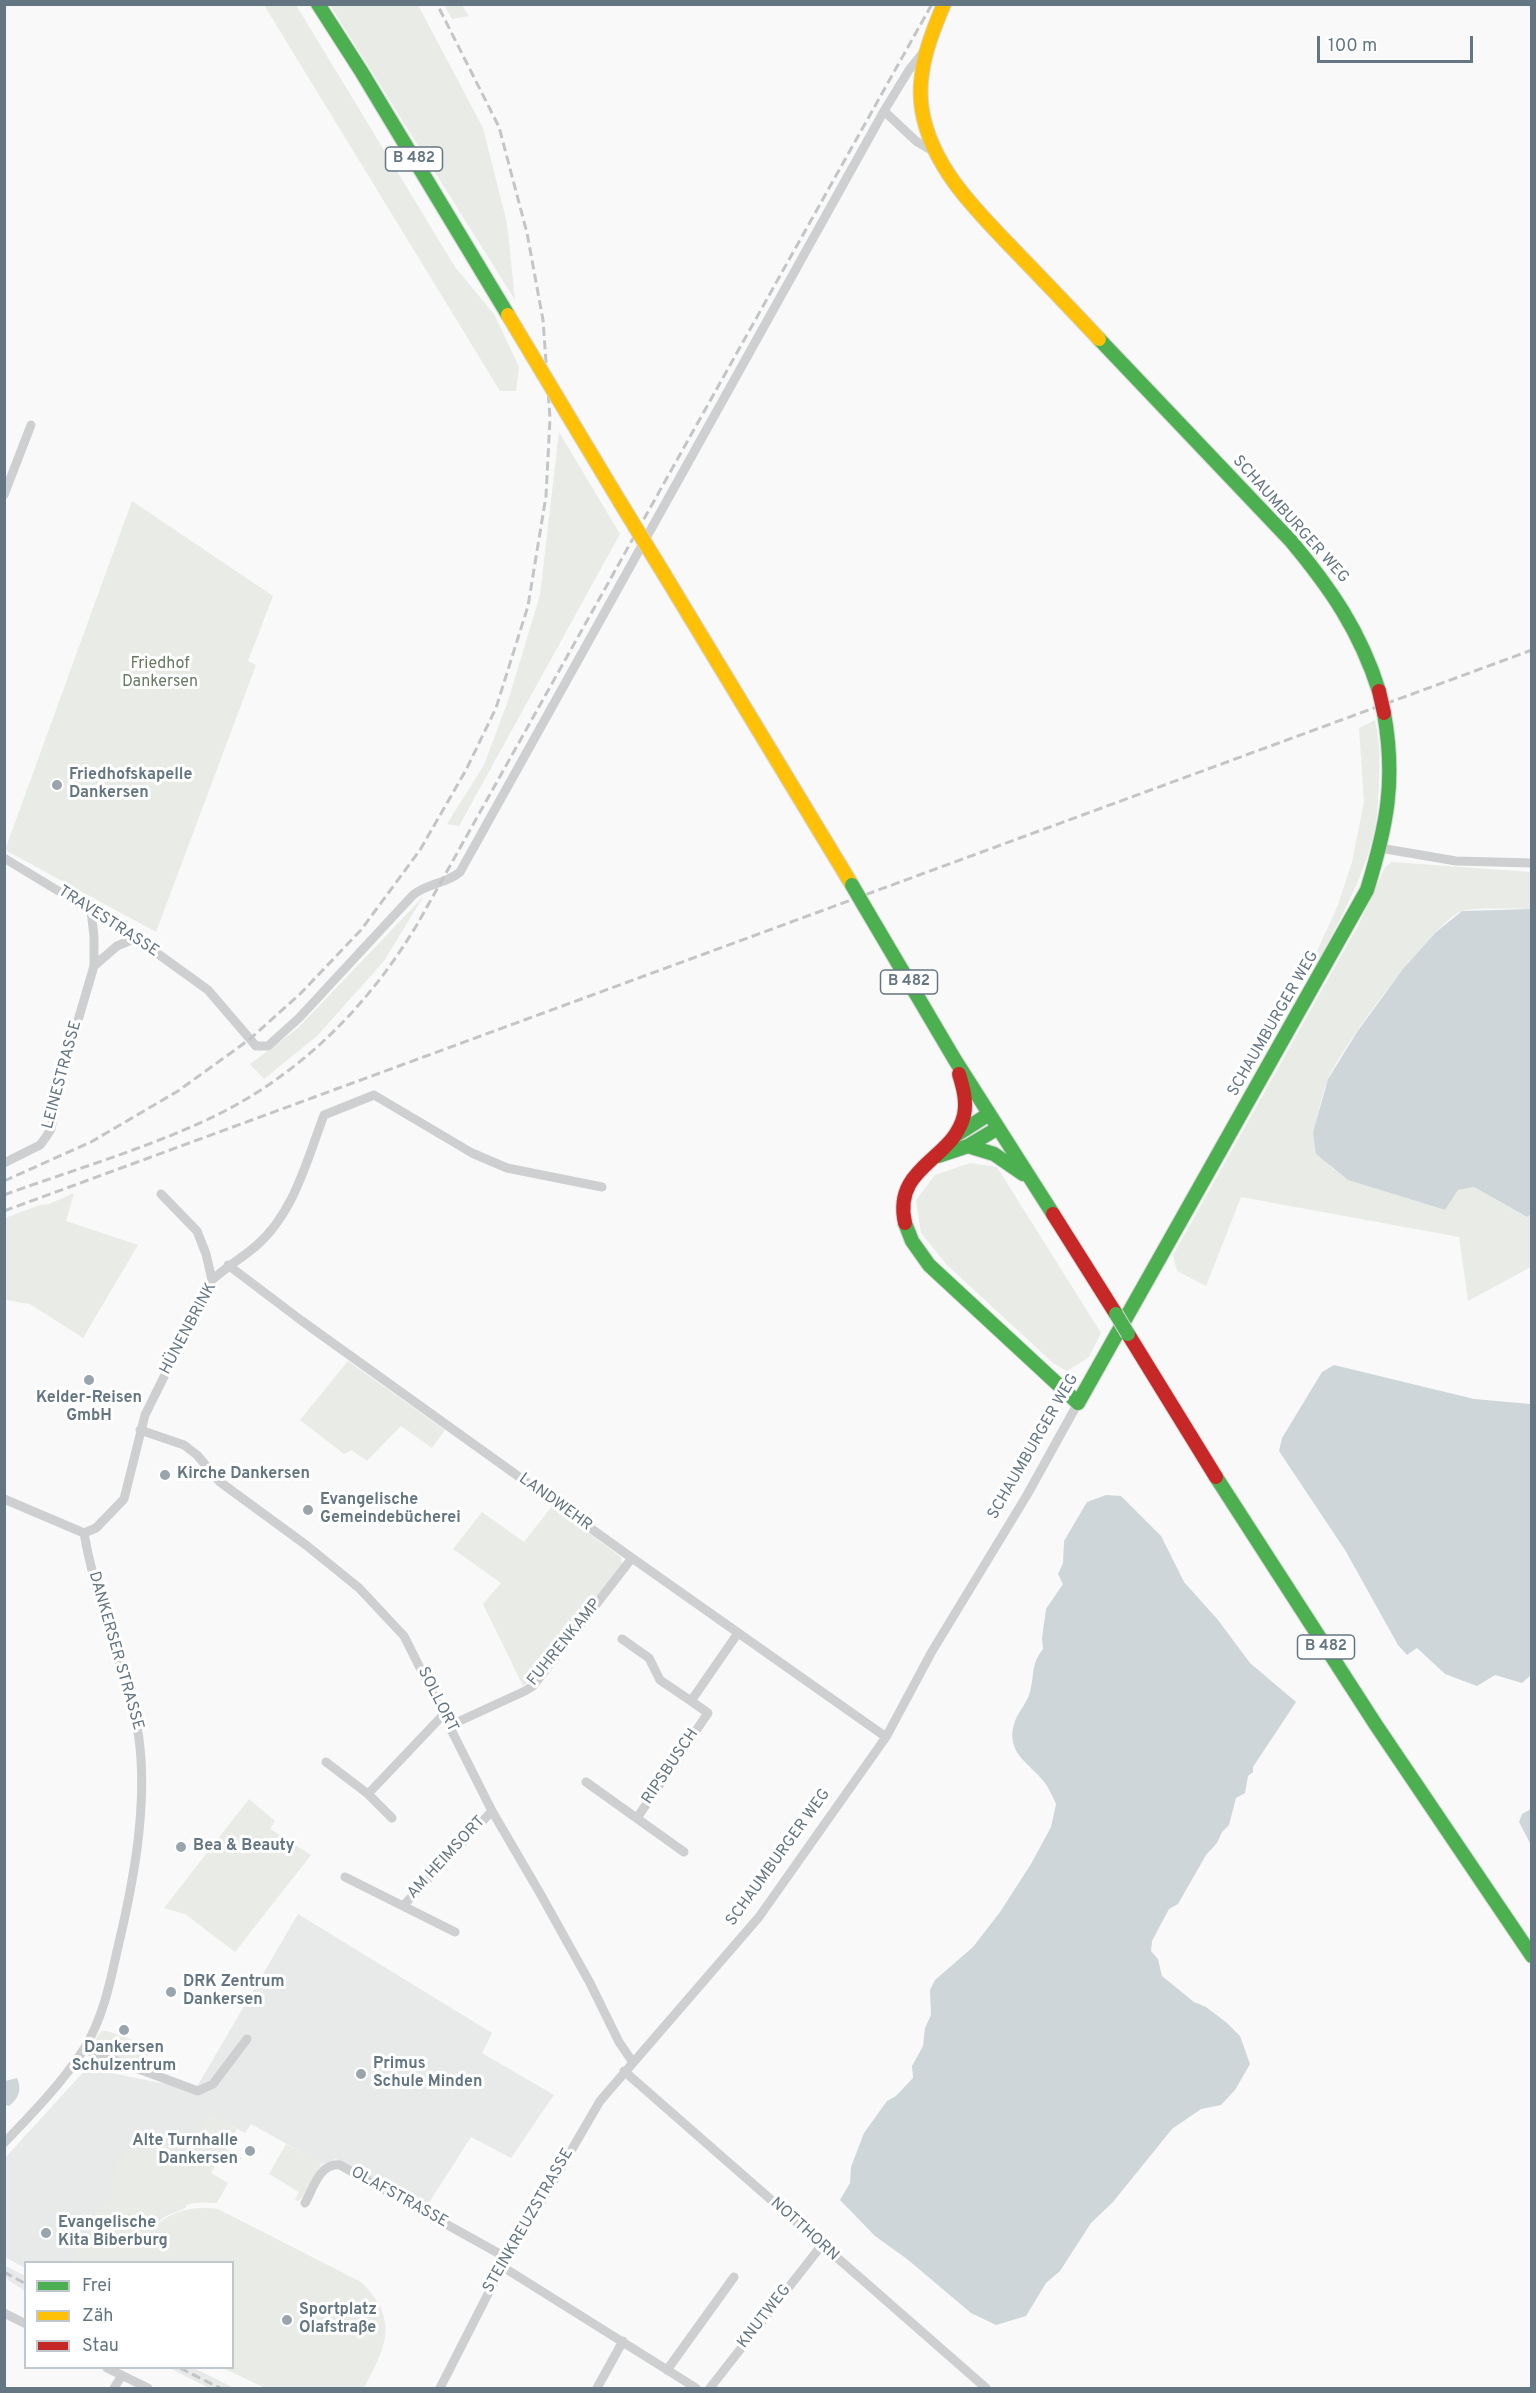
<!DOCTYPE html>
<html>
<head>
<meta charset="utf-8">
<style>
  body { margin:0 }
  #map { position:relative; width:1536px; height:2393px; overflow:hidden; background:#f9f9f9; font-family:Overpass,sans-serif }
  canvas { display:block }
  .frame { position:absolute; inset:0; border:6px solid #657683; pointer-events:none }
  .legend { position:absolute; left:24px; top:2261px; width:210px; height:108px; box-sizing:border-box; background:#fff; border:2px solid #c1c8cd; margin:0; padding:8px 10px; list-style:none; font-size:18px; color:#657683 }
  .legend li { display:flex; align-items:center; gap:12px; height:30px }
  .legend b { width:30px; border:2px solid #c1c8cd }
  .scale { position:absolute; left:1317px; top:36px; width:156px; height:27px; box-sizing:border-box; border:3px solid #657683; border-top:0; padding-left:8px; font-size:18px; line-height:21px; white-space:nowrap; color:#657683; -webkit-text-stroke:4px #fff; paint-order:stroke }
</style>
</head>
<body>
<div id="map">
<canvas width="1536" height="2393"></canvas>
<div class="frame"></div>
<ul class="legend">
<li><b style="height:8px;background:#4caf50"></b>Frei</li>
<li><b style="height:8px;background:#ffc107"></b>Zäh</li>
<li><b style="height:8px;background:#c62828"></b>Stau</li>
</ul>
<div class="scale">100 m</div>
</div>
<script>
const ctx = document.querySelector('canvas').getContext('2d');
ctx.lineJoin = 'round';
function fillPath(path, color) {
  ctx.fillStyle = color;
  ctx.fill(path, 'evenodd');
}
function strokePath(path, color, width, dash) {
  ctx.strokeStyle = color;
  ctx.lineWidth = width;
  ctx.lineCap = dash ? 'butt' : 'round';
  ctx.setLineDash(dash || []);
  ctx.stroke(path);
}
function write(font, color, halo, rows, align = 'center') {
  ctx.font = font + ' Overpass,sans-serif';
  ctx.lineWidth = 6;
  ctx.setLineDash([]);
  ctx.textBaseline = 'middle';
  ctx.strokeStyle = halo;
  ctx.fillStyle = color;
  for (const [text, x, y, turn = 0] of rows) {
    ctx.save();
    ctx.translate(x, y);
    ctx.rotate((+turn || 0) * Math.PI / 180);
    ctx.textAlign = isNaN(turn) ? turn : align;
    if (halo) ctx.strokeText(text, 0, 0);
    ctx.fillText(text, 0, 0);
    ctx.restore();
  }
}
const built = new Path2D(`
  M298 1914 492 2033 482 2053 554 2095 511 2158 471 2137 425 2209 336 2159 323 2164 251 2124 245 2133 230 2125 185 2208 164 2217 147 2234 98 2210 72 2262H26L25 2268 5 2257V2158L87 2068 195 2090Z
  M4 2265 25 2276V2291L5 2278Z
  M169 2368H194L234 2388H209Z`);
const green = new Path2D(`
  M264 5H296L455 267 494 314 519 367 516 391H500Z
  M330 5H418L483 128 507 223 515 300Z
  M444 5H462L469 16 452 19Z
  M559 432 620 534 459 826 447 824 484 765 508 701 540 595Z
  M132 501 273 596 248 661 256 665 156 932 5 850Z
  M1375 720C1380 742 1380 762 1379 784 1378 796 1378 809 1376 821 1368 872 1340 918 1317 964L1312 962 1338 905 1352 862 1364 802 1359 728Z
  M1392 862 1531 872V909C1517 909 1474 907 1462 911 1435 920 1340 1049 1328 1079 1321 1096 1318 1115 1313 1133L1330 1166 1348 1180 1445 1210 1458 1190 1474 1187 1526 1217 1531 1214V1267L1468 1301 1459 1237 1241 1197 1206 1286 1177 1271 1173 1255 1359 924 1385 867Z
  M423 897 384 961 317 1036 264 1079 250 1064 298 1028Z
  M970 1163 997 1167 1101 1333 1089 1357 1067 1371 1053 1363 947 1265 921 1233 916 1200 935 1175Z
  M74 1193 66 1221 138 1245 83 1338 30 1304 5 1300V1218L40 1205 49 1204Z
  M348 1361 445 1430 432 1448 401 1426 367 1461 351 1450 344 1454 300 1420Z
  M552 1506 621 1557 622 1565 532 1679 523 1686 483 1604 501 1583 453 1549 482 1512 524 1542Z
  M249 1799 275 1821 270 1829 311 1855 235 1952 185 1914 164 1908Z
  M102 2031H107L147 2045 149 2054 142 2063H137C124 2058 80 2050 102 2031Z
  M209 2115 237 2129 226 2149 242 2158 237 2166 220 2157 211 2173 228 2183 217 2203C189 2200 161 2208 144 2232L148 2234C166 2212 190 2205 218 2209L361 2282C400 2320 386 2347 364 2388H265L223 2368H232V2262H72L98 2210 113 2201C106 2180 115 2162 131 2147L150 2154 156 2140 186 2156Z
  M286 2144 322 2163 303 2196 298 2201 295 2200 299 2192 269 2174Z`);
const water = new Path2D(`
  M1531 909V1214L1527 1217 1474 1187 1458 1190 1445 1210 1348 1180 1316 1154 1313 1132 1328 1079 1357 1032 1403 969 1435 933 1462 911Z
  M1334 1365 1474 1399 1531 1404 1532 1674 1522 1683 1495 1675 1477 1686 1445 1674 1417 1648 1407 1655 1398 1645 1345 1550 1279 1451 1282 1438 1322 1372Z
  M1106 1495 1121 1496 1161 1536 1184 1582 1218 1620 1250 1663 1296 1702 1253 1767V1772L1248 1776 1245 1793 1236 1798 1229 1825 1222 1832 1217 1843 1206 1855 1178 1904 1169 1909 1152 1941 1151 1951 1158 1959 1162 1976 1194 2002 1206 2007 1227 2023 1240 2036 1250 2064 1235 2090 1221 2105 1201 2109 1172 2129 1113 2202 1091 2223 1060 2271 1046 2283 1026 2316 996 2325 971 2313 907 2259 875 2236 840 2200 850 2183 851 2167 864 2133 887 2101 896 2096 913 2078 912 2066 923 2046 925 2028 931 2015 930 1990 935 1980 973 1947 1000 1912 1031 1864 1051 1827 1056 1804C1053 1797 1049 1789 1045 1783 1029 1762 1004 1753 1015 1721 1019 1711 1027 1703 1030 1692 1035 1674 1030 1666 1043 1649L1042 1638 1046 1609 1063 1584 1058 1574 1063 1563 1064 1541 1087 1502Z
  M1531 1809V1845L1519 1822 1522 1814Z
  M17 2078C22 2090 19 2098 9 2106L5 2105V2081Z`);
const street = new Path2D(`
  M884 111 916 141 933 151
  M4 495 31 425
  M1380 848 1456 861 1532 863
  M4 858 136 938 208 990 256 1046H268L299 1018 413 895C428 883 446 884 460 872L884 111 909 70 925 50
  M91 911 94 936V966
  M4 1163 40 1145 46 1137 51 1129 59 1085 94 966 117 946 136 938
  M161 1194 197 1231 206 1254 212 1280
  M228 1265 302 1321 632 1558 886 1737
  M140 1430 184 1445 197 1455 220 1482 306 1545 359 1588 404 1636 492 1811 541 1895 590 1983 619 2042 632 2061
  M4 1499 84 1533
  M84 1533 96 1528 124 1499 145 1415 212 1280C226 1267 242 1258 256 1246 294 1213 307 1160 324 1115L374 1095 472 1153 507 1168 602 1187
  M622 1639 649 1658 660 1680 691 1701
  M451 1725 525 1691 533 1686 632 1558
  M326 1762 368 1794 392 1818
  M586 1782 684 1852
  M368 1794 444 1714
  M637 1818 708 1713 691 1701 738 1633
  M345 1877 455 1932
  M403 1906 492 1811
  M84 2049 198 2091 213 2084 247 2039
  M624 2071 986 2388
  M4 2143C32 2114 62 2083 84 2049 102 2020 110 1984 117 1951 133 1885 148 1807 139 1739 137 1722 131 1704 126 1686 112 1635 93 1585 84 1533
  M305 2203C313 2189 320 2162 340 2165L507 2258
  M503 2267 696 2388
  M4 2313 26 2324
  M107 2368 148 2388
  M667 2370 734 2277
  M114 2388 122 2375
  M440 2388 490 2290 600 2101 759 1917 886 1737 931 1653 1027 1495 1078 1403
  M597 2388 623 2341
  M710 2388 821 2246`);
const fast = new Path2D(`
  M318 4 361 71 508 315
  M1099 339 1291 541C1331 589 1360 631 1379 691
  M863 904 955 1060 1053 1214
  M956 1135 989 1114
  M968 1146 994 1154 1023 1174
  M938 1156 968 1146 998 1128
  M905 1223 912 1241 929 1265 1078 1403
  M1078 1403 1367 890C1387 825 1396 781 1384 713
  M1216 1477 1376 1725 1532 1956`);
const slow = new Path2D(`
  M944 4C930 37 916 73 922 110 932 170 980 214 1020 256 1046 283 1073 311 1099 339
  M578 432 620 502
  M664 574 852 885`);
const jam = new Path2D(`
  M1053 1214 1116 1314
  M905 1223C892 1166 954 1160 964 1115 967 1101 963 1087 959 1074
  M1128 1334 1216 1477`);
const rail = new Path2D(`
  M4 1181 91 1142 178 1091 250 1039 301 993 361 930 420 850 466 770 496 708 528 606 546 496 550 418 543 320 527 233 499 127 437 4
  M4 1195C75 1169 149 1148 217 1115 303 1072 369 1005 418 923L932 4
  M4 1211 1532 650
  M4 2272 26 2284
  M180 2368 220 2388`);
const fastBridge = new Path2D(`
  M852 885 863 904
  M1116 1314 1128 1334`);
const slowBridge = new Path2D(`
  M508 315 578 432
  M620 502 664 574`);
const jamBridge = new Path2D(`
  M1379 691 1384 713`);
const markers = [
  [57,785,6,"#99a4ac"],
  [89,1380,6,"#99a4ac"],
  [165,1475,6,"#99a4ac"],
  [308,1510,6,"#99a4ac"],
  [181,1847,6,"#99a4ac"],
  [171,1992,6,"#99a4ac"],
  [124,2030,6,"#99a4ac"],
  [361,2074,6,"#99a4ac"],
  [250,2151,6,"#99a4ac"],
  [46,2233,6,"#99a4ac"],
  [287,2320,6,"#99a4ac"]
];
const shields = [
  [414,159,57],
  [909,982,57],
  [1326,1647,57]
];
const shieldNames = [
  ["B 482",414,159],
  ["B 482",909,982],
  ["B 482",1326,1647]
];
const streetNames = [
  ["SCHAUMBURGER WEG",1290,520,48],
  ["TRAVESTRASSE",108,922,33],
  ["SCHAUMBURGER WEG",1274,1024,-60],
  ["LEINESTRASSE",63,1075,-75],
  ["HÜNENBRINK",189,1329,-62],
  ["SCHAUMBURGER WEG",1034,1447,-60],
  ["LANDWEHR",555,1503,36],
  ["FUHRENKAMP",565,1643,-51],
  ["DANKERSER STRASSE",115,1651,74],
  ["SOLLORT",437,1700,63],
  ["RIPSBUSCH",671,1767,-56],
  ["AM HEIMSORT",447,1858,-47],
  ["SCHAUMBURGER WEG",779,1858,-54],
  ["OLAFSTRASSE",399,2198,29],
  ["STEINKREUZSTRASSE",529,2221,-60],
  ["NOTTHORN",804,2230,42],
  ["KNUTWEG",765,2317,-52]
];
const parkNames = [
  ["Friedhof",160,665],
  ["Dankersen",160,683]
];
const poiNames = [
  ["Friedhofskapelle",69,776],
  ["Dankersen",69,794],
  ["Kelder-Reisen",89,1399,"center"],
  ["GmbH",89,1417,"center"],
  ["Kirche Dankersen",177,1475],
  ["Evangelische",320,1501],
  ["Gemeindebücherei",320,1519],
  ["Bea & Beauty",193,1847],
  ["DRK Zentrum",183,1983],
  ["Dankersen",183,2001],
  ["Dankersen",124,2049,"center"],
  ["Schulzentrum",124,2067,"center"],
  ["Primus",373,2065],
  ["Schule Minden",373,2083],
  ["Alte Turnhalle",238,2142,"right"],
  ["Dankersen",238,2160,"right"],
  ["Evangelische",58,2224],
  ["Kita Biberburg",58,2242],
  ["Sportplatz",299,2311],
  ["Olafstraße",299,2329]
];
fillPath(built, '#e8e9e9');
fillPath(green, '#e8ebe6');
fillPath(water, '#ced6d9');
strokePath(fast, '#d5d6d7', 16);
strokePath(slow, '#d5d6d7', 16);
strokePath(jam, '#d5d6d7', 16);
strokePath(street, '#cecfd0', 9);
strokePath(fast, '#4caf50', 14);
strokePath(slow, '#ffc107', 14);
strokePath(jam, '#c62828', 14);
strokePath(rail, '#c3c5c6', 3, [9, 4.5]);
strokePath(fastBridge, '#d5d6d7', 16, []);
strokePath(slowBridge, '#d5d6d7', 16, []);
strokePath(jamBridge, '#d5d6d7', 16, []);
strokePath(fastBridge, '#4caf50', 14);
strokePath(slowBridge, '#ffc107', 14);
strokePath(jamBridge, '#c62828', 14);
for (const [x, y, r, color] of markers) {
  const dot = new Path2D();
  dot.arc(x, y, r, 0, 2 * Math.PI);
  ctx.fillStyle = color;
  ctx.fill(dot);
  strokePath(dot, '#fff', 2);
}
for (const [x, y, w] of shields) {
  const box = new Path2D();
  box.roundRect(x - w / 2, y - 12, w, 24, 4.5);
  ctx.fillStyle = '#fff';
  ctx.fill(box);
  strokePath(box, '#657683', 1.5);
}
write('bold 15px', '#657683', null, shieldNames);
write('16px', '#657683', '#fff', streetNames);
write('16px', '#687a64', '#fff', parkNames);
write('bold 16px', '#657683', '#fff', poiNames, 'left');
</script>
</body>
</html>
